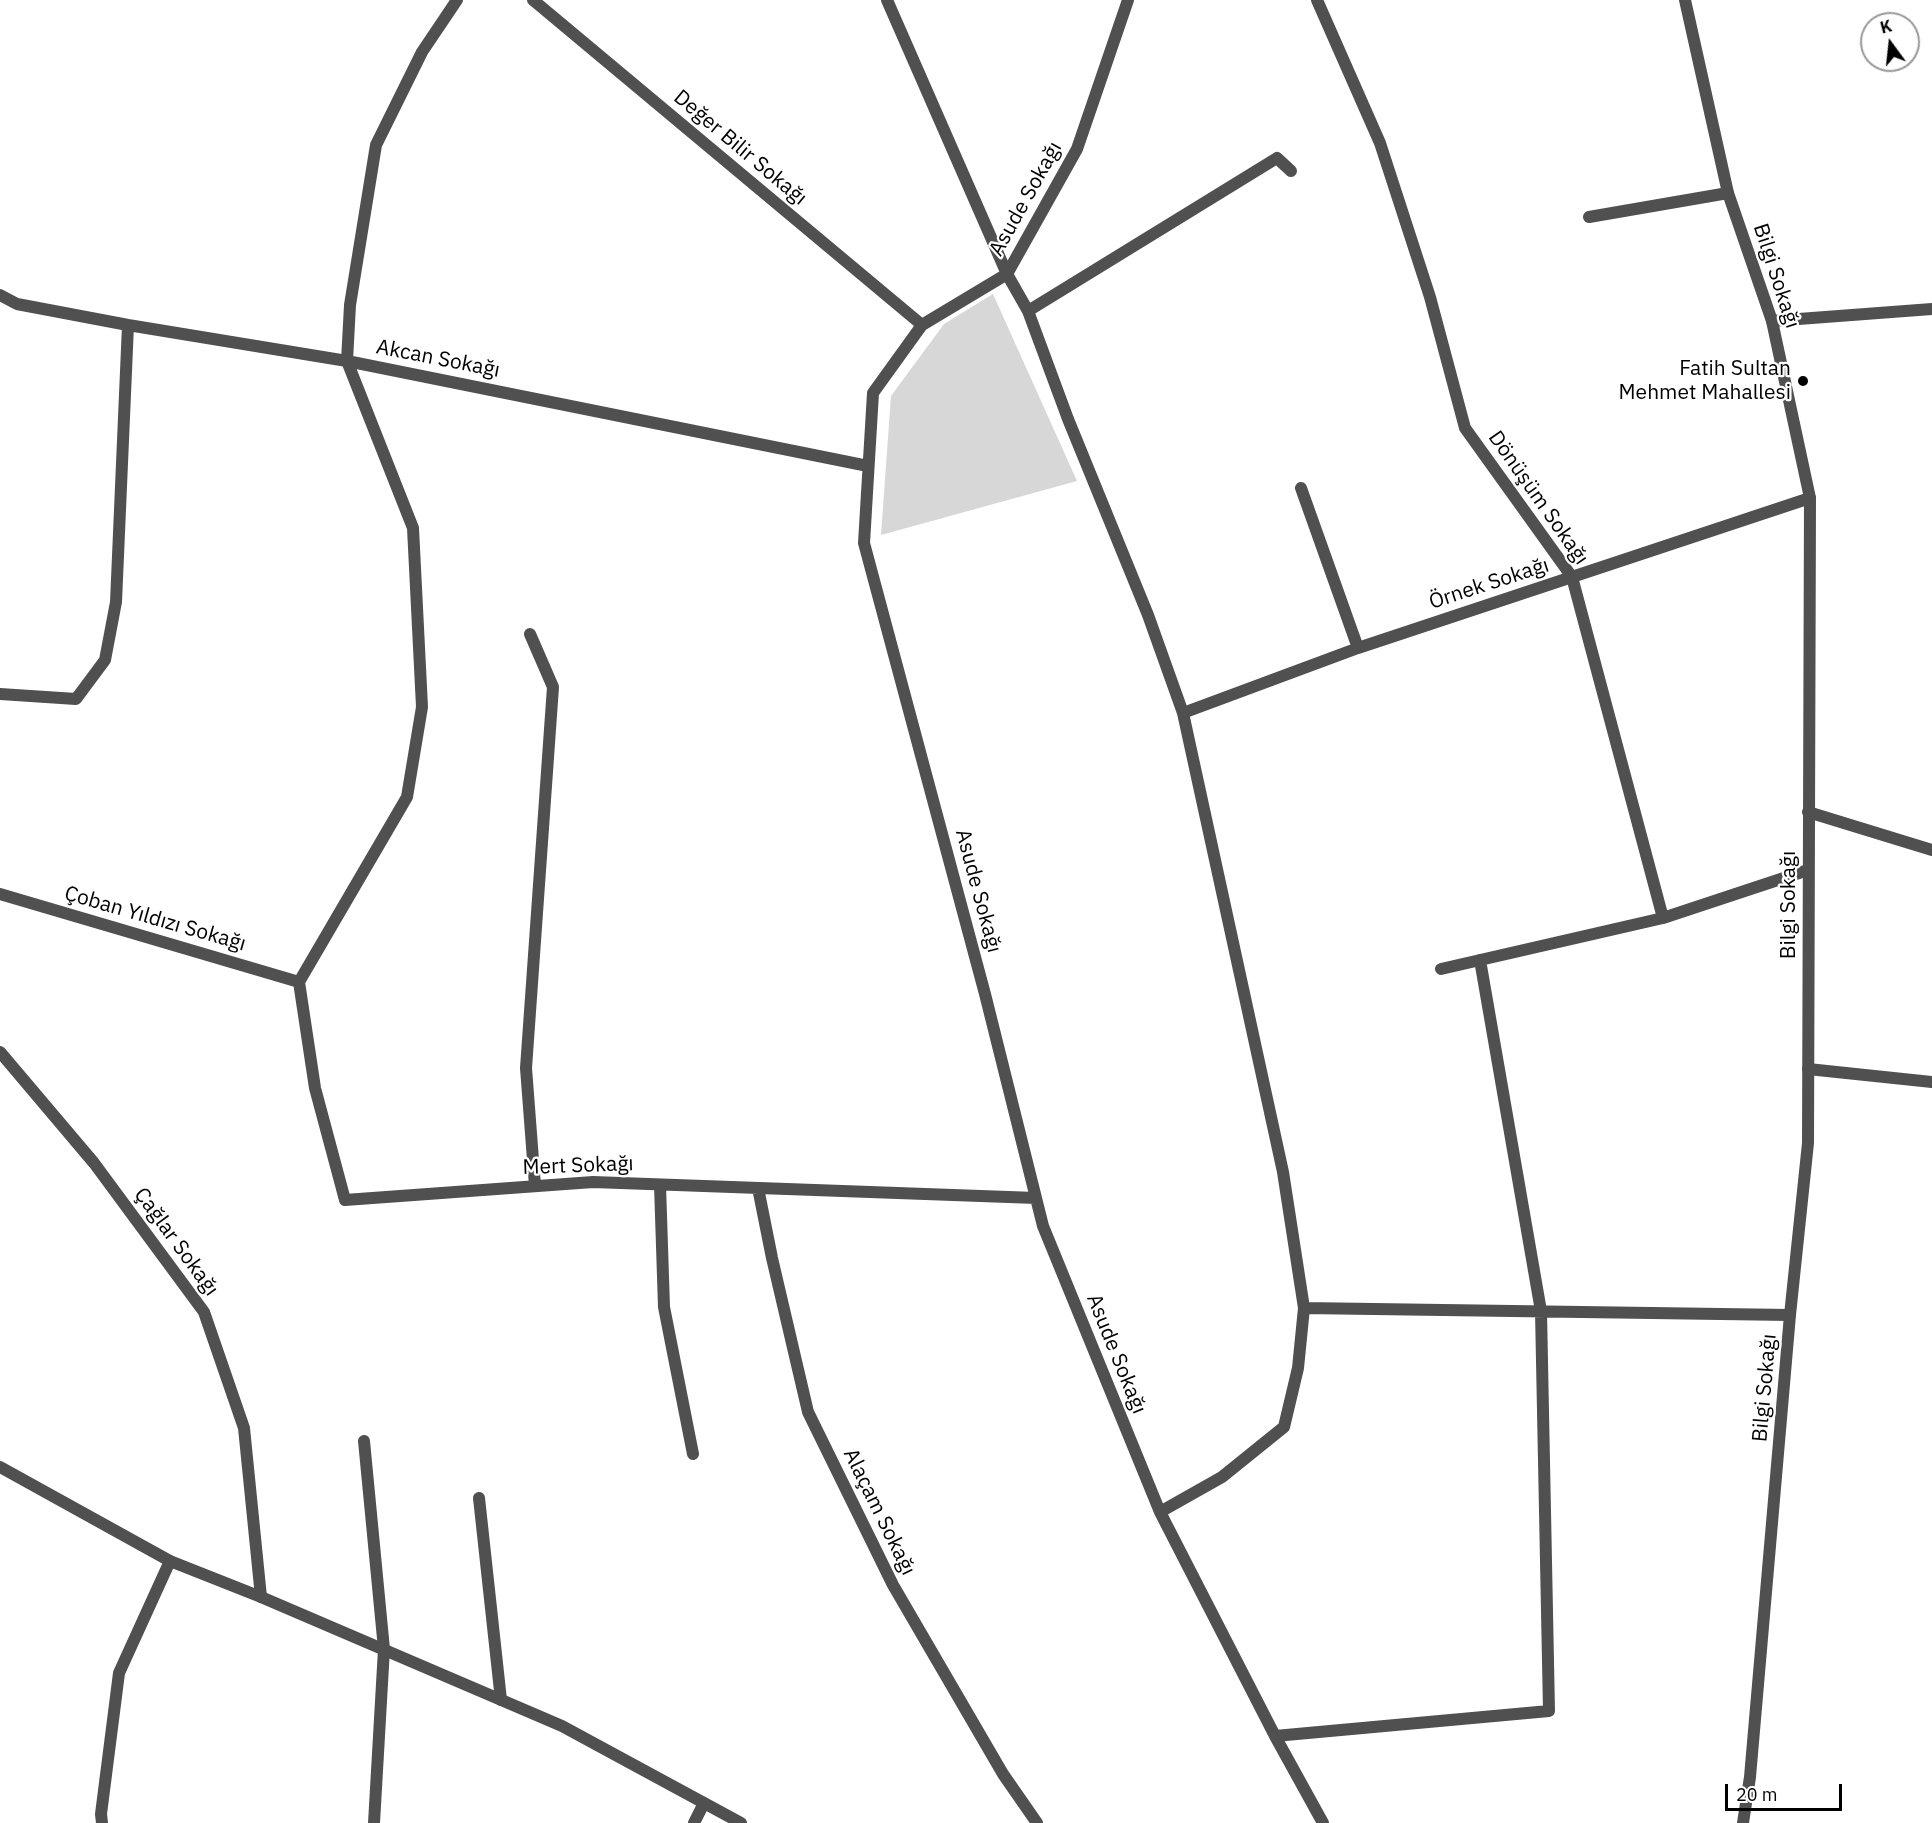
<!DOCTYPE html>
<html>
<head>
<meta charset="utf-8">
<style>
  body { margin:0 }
  #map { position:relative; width:1932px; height:1823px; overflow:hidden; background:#fff; font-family:"IBM Plex Sans",sans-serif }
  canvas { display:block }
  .north { position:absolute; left:1860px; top:12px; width:60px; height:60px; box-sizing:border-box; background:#fff; border:2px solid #999; border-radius:50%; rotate:345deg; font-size:16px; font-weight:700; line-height:24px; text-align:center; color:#000 }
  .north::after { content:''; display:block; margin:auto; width:21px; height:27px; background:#000; clip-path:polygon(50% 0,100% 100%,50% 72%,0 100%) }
  .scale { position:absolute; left:1725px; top:1784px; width:117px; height:27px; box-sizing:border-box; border:3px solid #000; border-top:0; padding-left:8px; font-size:18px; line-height:21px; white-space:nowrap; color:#000; -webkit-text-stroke:4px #fff; paint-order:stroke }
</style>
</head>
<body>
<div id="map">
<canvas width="1932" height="1823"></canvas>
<div class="north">K</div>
<div class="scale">20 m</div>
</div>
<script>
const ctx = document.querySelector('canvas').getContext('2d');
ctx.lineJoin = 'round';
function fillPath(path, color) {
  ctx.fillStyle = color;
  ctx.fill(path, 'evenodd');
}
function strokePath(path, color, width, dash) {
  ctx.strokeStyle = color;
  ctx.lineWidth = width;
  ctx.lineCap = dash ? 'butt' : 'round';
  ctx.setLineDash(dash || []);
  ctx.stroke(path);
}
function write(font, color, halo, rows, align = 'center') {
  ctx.font = font + ' "IBM Plex Sans",sans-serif';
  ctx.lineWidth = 4.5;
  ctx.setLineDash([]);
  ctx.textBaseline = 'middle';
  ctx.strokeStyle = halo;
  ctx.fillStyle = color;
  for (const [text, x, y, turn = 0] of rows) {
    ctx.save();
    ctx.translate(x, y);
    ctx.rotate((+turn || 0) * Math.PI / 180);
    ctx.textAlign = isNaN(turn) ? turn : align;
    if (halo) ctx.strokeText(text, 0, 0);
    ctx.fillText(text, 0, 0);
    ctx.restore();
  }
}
const green = new Path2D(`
  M993 294 1077 481 881 535 891 396 944 324Z`);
const minor = new Path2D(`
  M533 0 922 325
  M887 0 1007 274 1028 311 1068 419 1148 615 1183 713 1283 1172 1304 1308 1298 1368 1284 1427 1222 1477 1160 1512
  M1128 0 1077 149 1007 274 922 325 873 393 864 543 985 994 1043 1226 1160 1512 1275 1736 1323 1823
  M1317 0 1380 143 1430 297 1465 428 1572 577 1663 918 1808 870
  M1589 217 1728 193
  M0 295 17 304 128 325 347 361 868 466
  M1028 311 1277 158 1291 171
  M1772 321 1932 309
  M1301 488 1358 648
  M530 634 553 687 526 1068 535 1186
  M0 694 76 699 105 660 116 602 128 325
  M1183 713 1358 648 1810 498
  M1808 812 1932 850
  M0 894 299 982
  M1441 969 1663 918
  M299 982 407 797 422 707 413 528 347 361 350 305 376 145 422 52 457 0
  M299 982 315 1088 345 1200 593 1182 1036 1198
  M0 1052 94 1163 204 1312 244 1428 261 1597
  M1808 1069 1932 1082
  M660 1185 664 1307 693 1454
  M758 1188 772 1258 808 1412 893 1585 1003 1774 1037 1823
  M1304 1308 1790 1315
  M364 1441 384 1649 374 1823
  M479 1498 501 1700
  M1275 1736 1549 1711 1541 1311 1480 960
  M102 1823 101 1814 119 1673 170 1561
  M694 1823 704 1803`);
const tertiary = new Path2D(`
  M1685 0 1728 193 1772 321 1810 498 1808 1143 1790 1315 1750 1777 1743 1823
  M0 1467 170 1561 261 1597 562 1726 741 1823`);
const markers = [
  [1803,381,6,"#000"]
];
const streetNames = [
  ["Değer Bilir Sokağı",740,148,40],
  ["Asude Sokağı",1026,199,-61],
  ["Bilgi Sokağı",1776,276,72],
  ["Akcan Sokağı",438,359,11],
  ["Dönüşüm Sokağı",1538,498,55],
  ["Örnek Sokağı",1489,584,-18],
  ["Asude Sokağı",978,891,75],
  ["Bilgi Sokağı",1789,905,-90],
  ["Çoban Yıldızı Sokağı",155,919,16],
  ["Mert Sokağı",578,1166,-2],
  ["Çağlar Sokağı",176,1242,54],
  ["Asude Sokağı",1116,1354,68],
  ["Bilgi Sokağı",1765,1388,-85],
  ["Alaçam Sokağı",879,1512,64]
];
const poiNames = [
  ["Fatih Sultan",1791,369],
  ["Mehmet Mahallesi",1791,393]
];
fillPath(green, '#d7d7d7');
strokePath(minor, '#505050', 12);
strokePath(tertiary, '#505050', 12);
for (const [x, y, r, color] of markers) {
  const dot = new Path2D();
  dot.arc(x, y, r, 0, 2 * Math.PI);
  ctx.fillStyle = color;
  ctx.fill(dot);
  strokePath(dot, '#fff', 2);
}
write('21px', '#000', '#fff', streetNames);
write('21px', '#000', '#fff', poiNames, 'right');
</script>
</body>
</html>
